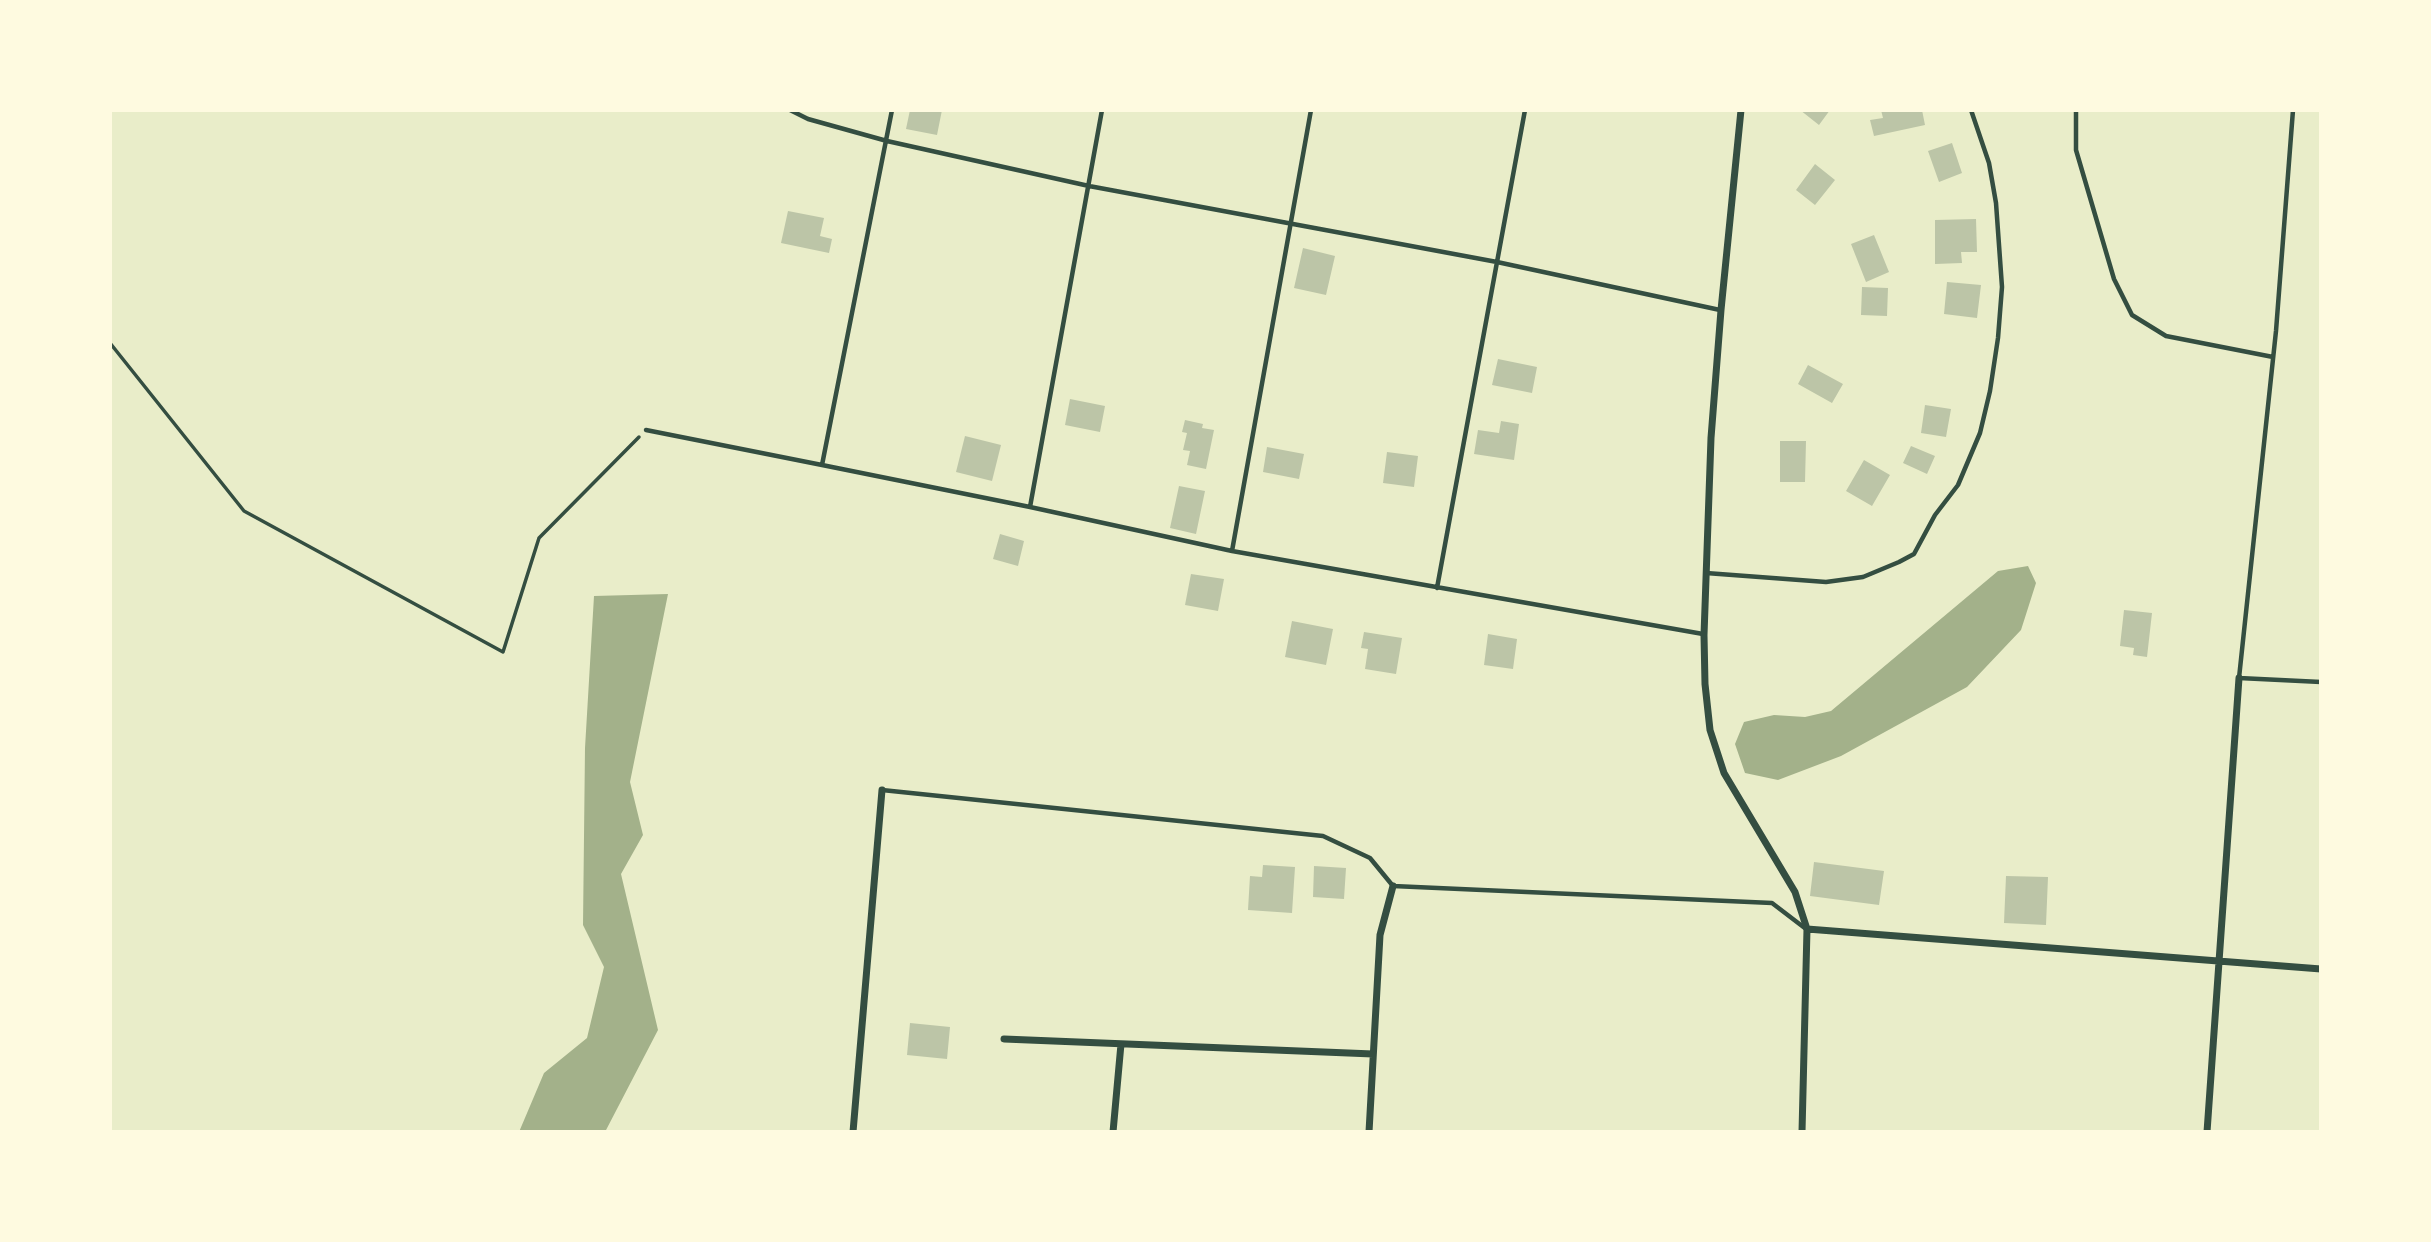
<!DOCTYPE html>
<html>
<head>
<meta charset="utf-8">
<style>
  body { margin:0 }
  #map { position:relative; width:2431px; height:1242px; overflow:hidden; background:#e9edc9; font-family:Raleway,sans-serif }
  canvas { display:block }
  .frame { position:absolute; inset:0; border:112px solid #fefae0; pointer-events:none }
</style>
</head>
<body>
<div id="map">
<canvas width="2431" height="1242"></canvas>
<div class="frame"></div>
</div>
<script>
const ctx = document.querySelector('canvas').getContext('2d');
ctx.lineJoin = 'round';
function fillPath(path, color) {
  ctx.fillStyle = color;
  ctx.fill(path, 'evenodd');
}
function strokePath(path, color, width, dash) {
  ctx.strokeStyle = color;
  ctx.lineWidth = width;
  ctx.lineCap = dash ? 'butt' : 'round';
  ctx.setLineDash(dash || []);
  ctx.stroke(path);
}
const water = new Path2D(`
  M2028 566 2036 583 2021 630 1967 687 1841 756 1778 780 1745 773 1735 744 1744 722 1774 715 1805 717 1831 711 1998 571Z
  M668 594 630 782 643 835 621 874 658 1030 605 1132H519L544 1073 587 1038 604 967 583 925 585 748 594 596Z`);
const building = new Path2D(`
  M910 110H942L937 135 906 129Z
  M1800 110H1830L1819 125Z
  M1881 110H1922L1925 125 1874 136 1870 120 1883 118Z
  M1952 143 1962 173 1939 182 1928 151Z
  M1815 164 1835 180 1815 205 1796 190Z
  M788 211 824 218 820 236 832 239 829 253 781 243Z
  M1976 219 1977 252H1961L1962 263 1935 264V220Z
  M1874 235 1889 272 1866 282 1851 244Z
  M1303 248 1335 256 1326 295 1294 288Z
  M1947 282 1981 285 1977 318 1944 314Z
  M1862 287 1888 288 1887 316 1861 315Z
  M1498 359 1537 367 1532 393 1492 385Z
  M1808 365 1843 384 1832 403 1798 384Z
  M1070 399 1105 406 1100 432 1065 425Z
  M1925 405 1951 409 1946 437 1921 433Z
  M1185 420 1203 424 1202 428 1214 430 1206 469 1187 465 1190 451 1183 450 1187 433 1182 432Z
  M1501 421 1519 424 1514 460 1474 454 1478 430 1499 433Z
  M965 436 1001 445 992 481 956 472Z
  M1780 441H1806L1805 482H1780Z
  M1911 446 1935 456 1927 474 1903 463Z
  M1267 447 1304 454 1299 479 1263 472Z
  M1387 452 1418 456 1414 487 1383 483Z
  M1864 460 1890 475 1872 506 1846 491Z
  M1179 486 1205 491 1196 534 1170 528Z
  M1000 534 1024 541 1018 566 993 559Z
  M1191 574 1224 579 1218 611 1185 605Z
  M2124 610 2152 613 2147 657 2133 655 2134 648 2120 646Z
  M1292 621 1333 629 1326 665 1285 657Z
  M1364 632 1402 638 1396 674 1365 669 1368 649 1361 648Z
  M1488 634 1517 639 1513 669 1484 665Z
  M1814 862 1884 871 1879 905 1810 896Z
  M1263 865 1295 867 1292 913 1248 910 1250 876 1262 877Z
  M1314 866 1346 868 1344 899 1313 897Z
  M2006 876 2048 877 2046 925 2004 923Z
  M910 1023 950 1027 947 1059 907 1055Z`);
const path = new Path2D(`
  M110 343 244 511 503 652 539 538 639 437`);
const service = new Path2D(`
  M790 110 808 119 887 141 1089 186 1497 262 1720 310
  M892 110 822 465 1030 507 1232 551 1703 634
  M2076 110V150L2114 279 2132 315 2166 336 2273 357
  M2293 110 2276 331 2239 678 2321 682
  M646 430 822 465
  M1030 507 1102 110
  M1232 551 1311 110
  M1706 573 1826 582 1863 577 1899 562 1914 554 1935 515 1958 485 1980 433 1990 391 1998 338 2002 287 1996 203 1989 163 1971 110
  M1437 588 1525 110
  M882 790 1323 836 1370 858 1393 886 1772 903 1806 929`);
const minor = new Path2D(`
  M1741 110 1721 310 1711 438 1704 635 1705 684 1710 730 1724 773 1795 892 1807 929 1802 1132
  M1807 929 2321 969
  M1004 1039 1373 1054
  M853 1132 882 790
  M1113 1132 1121 1044
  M1369 1132 1380 935 1393 886
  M2207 1132 2239 678`);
fillPath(water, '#a3b18a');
fillPath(building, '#bcc5a7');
strokePath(path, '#344e41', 3.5);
strokePath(service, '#344e41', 4.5);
strokePath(minor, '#344e41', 7);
</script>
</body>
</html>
